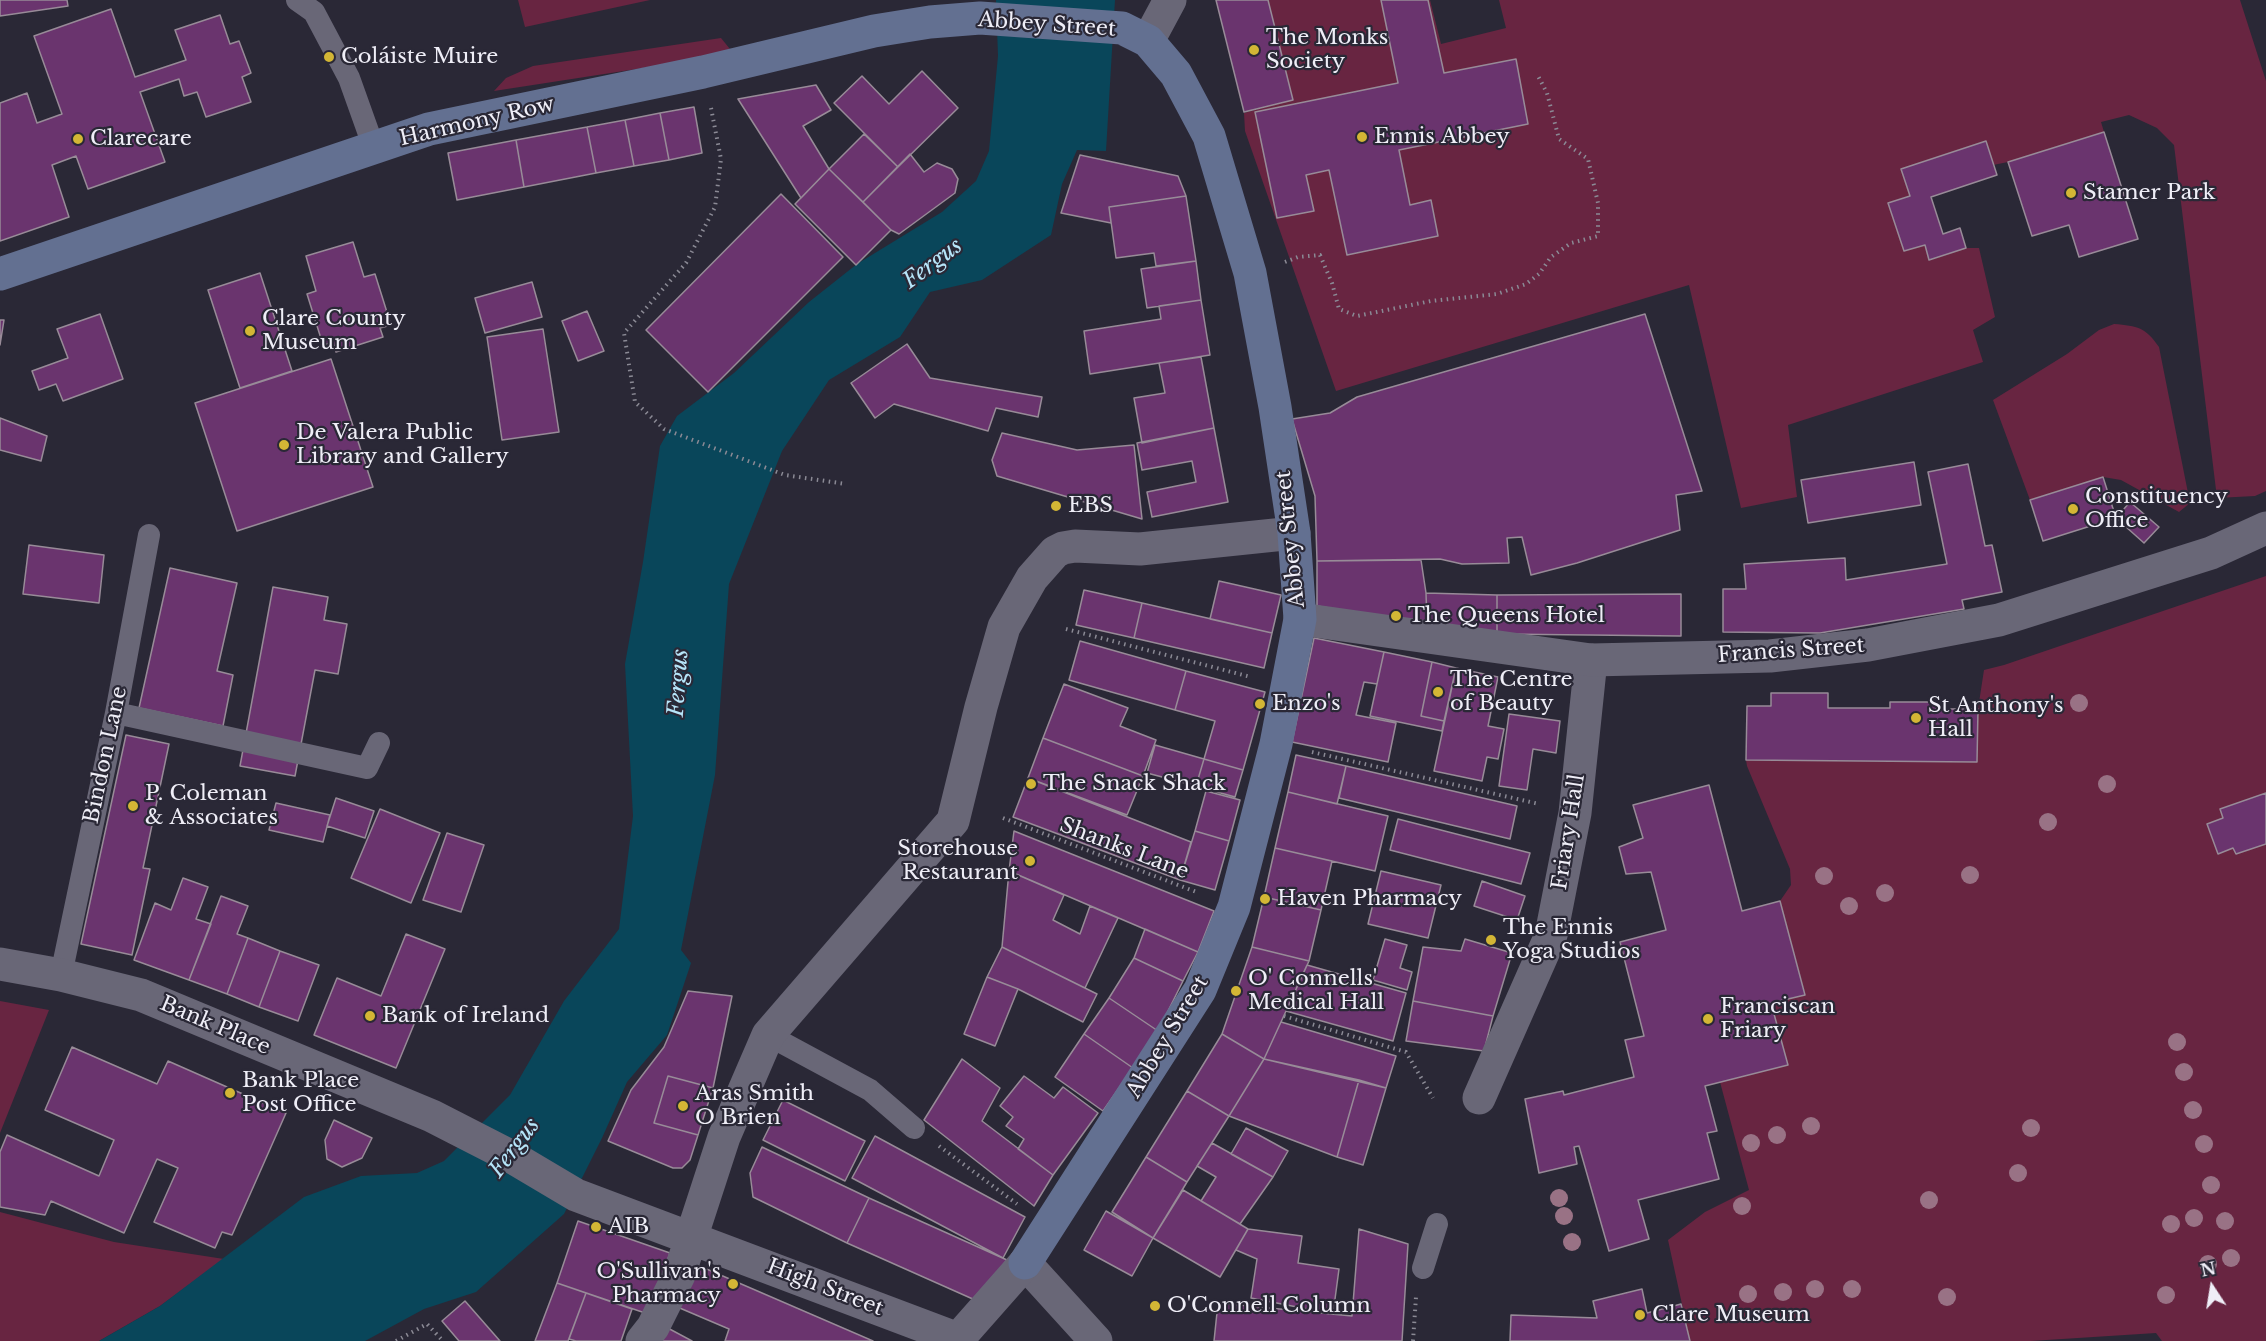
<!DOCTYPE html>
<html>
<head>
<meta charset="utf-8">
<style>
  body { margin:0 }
  #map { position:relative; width:2266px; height:1341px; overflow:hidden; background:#2a2836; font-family:"Libre Baskerville",serif }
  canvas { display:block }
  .north { position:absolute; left:2182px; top:1257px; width:60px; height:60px; -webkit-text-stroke:4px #2a2836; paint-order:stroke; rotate:348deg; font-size:16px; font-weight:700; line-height:24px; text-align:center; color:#efeef7 }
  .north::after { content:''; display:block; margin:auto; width:21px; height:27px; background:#efeef7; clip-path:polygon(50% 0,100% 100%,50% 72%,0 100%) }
</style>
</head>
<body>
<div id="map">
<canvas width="2266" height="1341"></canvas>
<div class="north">N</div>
</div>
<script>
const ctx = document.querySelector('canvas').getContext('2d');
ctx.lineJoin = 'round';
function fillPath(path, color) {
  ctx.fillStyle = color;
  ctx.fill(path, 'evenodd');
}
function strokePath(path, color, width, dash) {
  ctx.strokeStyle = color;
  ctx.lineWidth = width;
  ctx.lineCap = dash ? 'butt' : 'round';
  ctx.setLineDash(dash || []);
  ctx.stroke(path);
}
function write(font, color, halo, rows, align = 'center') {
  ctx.font = font + ' "Libre Baskerville",serif';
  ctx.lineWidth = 4.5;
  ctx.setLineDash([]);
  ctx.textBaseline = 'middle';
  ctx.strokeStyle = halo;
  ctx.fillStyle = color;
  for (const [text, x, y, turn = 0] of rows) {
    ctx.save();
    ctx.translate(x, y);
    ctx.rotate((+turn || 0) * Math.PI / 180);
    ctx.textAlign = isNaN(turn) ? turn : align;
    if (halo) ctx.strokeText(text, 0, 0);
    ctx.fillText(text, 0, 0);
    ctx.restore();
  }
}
const green = new Path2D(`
  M518 0H650L525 27Z
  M1268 0H1430L1441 44 1506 28 1499 0H2240L2266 81V491L2255 496 2217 498 2174 145 2157 128 2129 115 2101 122 2104 132 2008 162 1993 165 1986 141 1901 169 1910 196 1888 203 1904 251 1925 245 1930 260 1966 248H1979L1995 317 1973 330 1983 362 1788 425 1797 497 1741 508 1689 285 1336 391 1245 131 1244 113 1292 100Z
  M721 38 734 54 494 91 506 78 533 66Z
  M2114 324C2138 326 2145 327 2159 347L2190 503 2179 512 2121 480 2103 477 2030 500 1993 400 2067 354 2099 330Z
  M2266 576V793L2220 809 2223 818 2207 824 2233 848 2236 854 2266 844V1341H2162L2156 1333 2031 1341H1690L1668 1240 1705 1212 1749 1190 1720 1082 1787 1065 1771 1003 1805 994 1780 901 1791 885 1790 869 1747 766 1746 760 1977 762 1978 709 1984 670 2004 665Z
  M0 1001 49 1010 0 1133Z
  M0 1212 114 1242 224 1259 160 1306 99 1341H0Z`);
const water = new Path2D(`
  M996 0H1115L1106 151 1077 150 1062 184 1051 235 982 280 930 292 900 337 829 380 782 451 729 584 715 775 681 950 691 963 667 1035 627 1082 602 1138 564 1214 476 1292 424 1309 365 1341H99L160 1306 304 1197 361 1176 417 1173 444 1161 510 1095 564 1001 619 929 633 816 625 664 643 562 660 446 677 416 734 373 809 302 857 264 942 212 976 181 989 151 998 56Z`);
const building = new Path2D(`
  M0 0H67L68 6 0 16Z
  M1216 0H1268L1293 100 1244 112Z
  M1381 0H1428L1444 73 1516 59 1528 124 1399 150 1410 205 1431 200 1438 236 1347 255 1329 170 1306 175 1314 211 1277 218 1255 112 1398 83Z
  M111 9 135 77 186 60 175 30 220 15 230 44 239 41 251 73 242 77 251 102 206 117 197 92 184 96 179 79 140 92 165 162 88 189 76 156 52 165 69 217 0 241V103L27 93 37 123 62 114 34 36Z
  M922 71 958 108 898 167 834 103 862 76 889 104Z
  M816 85 831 110 803 126 829 169 801 198 738 99Z
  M694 107 702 153 669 160 660 113Z
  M660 113 669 160 634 166 625 120Z
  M625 120 634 166 596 173 587 127Z
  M587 127 596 173 524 187 516 140Z
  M2104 132 2138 239 2079 257 2069 225 2032 236 2008 162Z
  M864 134 898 167 863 202 829 169Z
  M516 140 524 187 457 200 448 153Z
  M1986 141 1997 175 1931 197 1943 234 1960 228 1966 248 1929 260 1925 245 1904 251 1888 203 1910 196 1901 169Z
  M910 154 924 172 937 163 952 169 958 179 955 193 899 234 891 230 863 202Z
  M1080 155 1178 176 1186 196 1109 207 1111 223 1061 213Z
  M829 169 891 230 856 265 795 204Z
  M781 194 843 257 708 392 646 330Z
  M1186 196 1196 261 1156 266 1154 253 1116 258 1109 207Z
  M353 242 364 277 375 274 391 325 380 328 383 337 336 352 333 342 323 345 307 294 316 291 306 256Z
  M1196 261 1201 300 1147 308 1141 269Z
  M260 273 292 371 240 388 208 290Z
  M532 282 542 317 485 333 475 298Z
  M1201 300 1210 355 1090 374 1084 331 1161 319 1159 306Z
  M587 311 604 351 578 361 562 321Z
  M100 314 123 379 63 401 56 384 39 390 32 371 68 358 57 329Z
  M1645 314 1702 491 1676 495 1680 530 1577 563 1531 575 1522 537 1507 538 1509 563 1462 564 1440 559 1317 561 1315 496 1292 419 1330 413 1357 397Z
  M0 320H4L0 345Z
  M543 329 559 432 502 440 487 337Z
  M907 344 930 378 1042 397 1038 417 996 408 988 431 894 404 875 418 851 383Z
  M1201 357 1214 428 1142 443 1134 398 1165 393 1159 363Z
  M331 359 373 487 237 531 195 403Z
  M0 418 47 436 41 461 0 450Z
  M1214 428 1228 502 1152 517 1147 492 1196 482 1192 461 1142 470 1137 443Z
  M1002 433 1077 450 1134 445 1142 519 997 476 992 460Z
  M1914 462 1921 505 1808 523 1801 480Z
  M1968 464 1985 546 1992 545 2002 592 1962 600 1964 609 1820 633 1723 632V589H1746L1744 564 1845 558 1846 580 1947 564 1928 472Z
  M2103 477 2116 518 2043 541 2030 500Z
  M2130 502 2159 527 2144 543 2116 518Z
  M29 545 104 555 99 603 23 594Z
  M1421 560 1426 593 1427 624 1317 606V561Z
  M170 568 237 583 217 671 233 675 223 726 139 708Z
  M1219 581 1281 595 1272 633 1210 619Z
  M273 587 328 597 324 620 347 624 338 674 315 670 295 776 240 766Z
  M1084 590 1142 603 1134 638 1076 625Z
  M1426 593 1497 595V634L1427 624Z
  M1681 594V636L1497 634V595Z
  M1142 603 1272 633 1264 668 1134 638Z
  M1314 638 1384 652 1377 684 1364 682 1356 715 1396 723 1388 762 1292 742Z
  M1080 641 1186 671 1175 710 1069 680Z
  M1384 652 1432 662 1421 716 1444 721 1442 731 1370 716Z
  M1432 662 1456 668 1444 721 1421 716Z
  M1456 668 1498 677 1488 726 1504 729 1498 759 1487 757 1482 781 1434 771Z
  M1186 671 1265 692 1243 770 1204 759 1215 721 1175 710Z
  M1064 684 1128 708 1120 726 1156 740 1143 776 1043 738Z
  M1771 693H1828V708H1890V702H1936V709H1978L1977 762 1746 760 1747 706H1771Z
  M1509 714 1560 721 1556 753 1533 749 1527 790 1499 786Z
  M126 735 169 744 143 868 150 869 132 955 81 944Z
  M1043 738 1143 776 1127 815 1028 778Z
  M1155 745 1204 759 1196 786 1147 773Z
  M1296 755 1346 766 1337 804 1288 792Z
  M1204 759 1243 770 1235 797 1196 786Z
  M1346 766 1517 806 1510 839 1339 798Z
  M1028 778 1191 842 1180 880 1013 817Z
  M1709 785 1742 911 1780 901 1805 995 1771 1003 1788 1065 1705 1086 1717 1131 1707 1133 1719 1179 1638 1200 1649 1239 1609 1251 1579 1146 1574 1147 1577 1164 1539 1173 1525 1099 1563 1091 1564 1095 1634 1077 1625 1040 1644 1036 1620 942 1666 930 1651 872 1626 874 1619 847 1643 838 1633 805Z
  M1206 791 1240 800 1229 841 1195 831Z
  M1288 792 1388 816 1375 871 1275 848Z
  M2266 793V844L2236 854 2233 848 2218 854 2207 824 2223 818 2220 809Z
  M336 798 374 811 365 838 327 826Z
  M276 803 330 815 323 842 269 830Z
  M380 809 440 833 411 903 351 878Z
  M1398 819 1530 853 1521 884 1390 850Z
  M1014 831 1214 911 1198 952 1009 871Z
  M1195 831 1229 841 1215 890 1180 880Z
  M447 833 484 845 461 912 423 900Z
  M1275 848 1332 861 1321 910 1264 897Z
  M1009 871 1064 895 1053 920 1080 934 1090 906 1118 918 1085 988 1002 947Z
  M1381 871 1441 885 1428 938 1368 924Z
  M183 878 208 887 196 919 211 924 189 980 134 960 155 903 171 910Z
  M1482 881 1525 896 1517 920 1474 906Z
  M221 896 248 906 237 934 248 938 227 994 189 980Z
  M1264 897 1321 910 1309 961 1252 947Z
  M1145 929 1198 952 1183 981 1134 958Z
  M406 934 445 949 396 1068 314 1035 337 978 381 996Z
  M248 938 280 951 259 1007 227 994Z
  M1385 939 1407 945 1400 968 1412 972 1407 990 1373 980Z
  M1465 939 1512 953 1493 1016 1413 1001 1423 947 1461 951Z
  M1002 947 1097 994 1083 1022 1018 989 987 977Z
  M1252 947 1309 961 1264 1059 1222 1034Z
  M280 951 319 965 298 1021 259 1007Z
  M1134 958 1183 981 1158 1031 1109 998Z
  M1307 965 1406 993 1393 1041 1286 1011Z
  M987 977 1018 989 995 1046 964 1034Z
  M688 991 732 996 713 1088 668 1076 654 1123 698 1135 690 1160 682 1168H673L608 1141 631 1090 664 1047Z
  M1109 998 1158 1031 1133 1068 1084 1034Z
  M1413 1001 1493 1016 1484 1051 1406 1041Z
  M1281 1022 1396 1056 1386 1088 1264 1059Z
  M1084 1034 1133 1068 1103 1111 1055 1077Z
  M1222 1034 1264 1059 1229 1116 1187 1091Z
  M72 1047 157 1084 168 1061 286 1113 232 1235 222 1232 215 1248 154 1222 178 1168 157 1159 124 1233 51 1201 45 1215 0 1207V1152L7 1135 99 1176 114 1140 45 1110Z
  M962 1059 1000 1088 982 1121 1053 1175 1034 1206 924 1120Z
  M1264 1059 1359 1080 1337 1157 1229 1116Z
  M668 1076 713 1088 698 1135 654 1123Z
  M1024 1076 1054 1098 1063 1087 1098 1113 1053 1175 1018 1149 1024 1139 1006 1126 1013 1117 1000 1106Z
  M1359 1080 1386 1088 1363 1165 1337 1157Z
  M1187 1091 1229 1116 1187 1182 1146 1157Z
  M783 1100 865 1141 845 1181 763 1140Z
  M334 1120 372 1138 362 1158 342 1167 327 1159 325 1140Z
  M1246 1128 1288 1151 1273 1177 1231 1154Z
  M875 1136 1025 1217 1003 1258 852 1178Z
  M1212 1143 1273 1177 1240 1224 1201 1201 1216 1177 1197 1166Z
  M762 1147 869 1198 847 1243 753 1197 750 1173Z
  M1146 1157 1187 1182 1153 1238 1112 1212Z
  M1183 1190 1248 1229 1220 1277 1153 1238Z
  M869 1198 1007 1260 975 1300 847 1243Z
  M1106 1211 1153 1238 1132 1276 1084 1250Z
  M578 1221 670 1253 648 1314 557 1283Z
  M1248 1229 1302 1236 1298 1263 1339 1269 1333 1314 1251 1298 1257 1259 1236 1250Z
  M1359 1229 1408 1244 1402 1341H1214L1218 1303 1352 1316Z
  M695 1264 873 1341H725L729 1329 675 1306Z
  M557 1283 586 1293 568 1341H535Z
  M1642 1289 1647 1313 1681 1304 1690 1341H1510L1511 1315 1597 1318 1593 1301Z
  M586 1293 632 1309 621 1341H576L569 1339Z
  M465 1301 500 1341H459L442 1321Z
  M664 1326 692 1341H653Z`);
const path = new Path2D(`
  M711 108 721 159 715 207 686 263 624 333 635 402 664 429 785 475 846 484
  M1285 262 1298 257 1320 255 1332 283 1339 309 1357 316 1431 301 1497 294 1526 284 1539 274 1551 257 1571 243 1598 236V203L1588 159 1559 139 1547 93 1538 76
  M1066 629 1251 677
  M1312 752 1539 804
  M1003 818 1199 893
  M1284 1016 1406 1052 1433 1098
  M939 1146 1017 1204
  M396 1341 427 1324 443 1341
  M1413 1341 1416 1297`);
const service = new Path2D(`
  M297 0 314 12 349 78 374 148
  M116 713 367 768 379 743
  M61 975 116 713 149 535
  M768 1035 870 1090 914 1128
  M1423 1268 1437 1224`);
const pedestrian = new Path2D(`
  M1025 1263 1096 1341`);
const minor = new Path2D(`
  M1148 41 1170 0
  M1479 1098 1551 935 1575 813 1591 660`);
const tertiary = new Path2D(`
  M1300 619 1591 660 1770 656 1868 645 1999 620 2211 553 2266 528
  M0 964 61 975 141 995 432 1116 512 1157 576 1195 958 1339 1025 1263
  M642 1341 653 1327 679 1275 724 1137 768 1035 953 821 981 707 1004 627 1032 578 1055 552 1063 548 1075 546 1140 549 1294 533`);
const secondary = new Path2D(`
  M0 274 429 129 703 72 874 31 930 22 980 18 1122 28 1148 41 1176 74 1209 136 1250 273 1275 407 1294 533 1300 619 1276 744 1234 907 1200 990 1025 1263`);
const trees = [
  [2079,703],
  [2107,784],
  [2048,822],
  [1970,875],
  [1824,876],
  [1885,893],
  [1849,906],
  [2177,1042],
  [2184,1072],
  [2193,1110],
  [1811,1126],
  [2031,1128],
  [1777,1135],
  [1751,1143],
  [2204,1144],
  [2018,1173],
  [2211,1185],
  [1559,1198],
  [1929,1200],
  [1742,1206],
  [1564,1216],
  [2194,1218],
  [2225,1221],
  [2171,1224],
  [1572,1242],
  [2231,1258],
  [2208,1264],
  [1815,1289],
  [1852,1289],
  [1783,1292],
  [1748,1294],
  [2166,1295],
  [1947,1297]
];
const markers = [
  [1254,50,6,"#d3b635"],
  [329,57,6,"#d3b635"],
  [1362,137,6,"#d3b635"],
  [78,139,6,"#d3b635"],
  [2071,193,6,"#d3b635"],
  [250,331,6,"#d3b635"],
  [284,445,6,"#d3b635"],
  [1056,506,6,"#d3b635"],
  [2073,509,6,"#d3b635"],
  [1396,616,6,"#d3b635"],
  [1438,692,6,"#d3b635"],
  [1260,704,6,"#d3b635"],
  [1916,718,6,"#d3b635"],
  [1031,784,6,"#d3b635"],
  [133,806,6,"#d3b635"],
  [1030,861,6,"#d3b635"],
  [1265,899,6,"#d3b635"],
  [1491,940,6,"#d3b635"],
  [1236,991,6,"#d3b635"],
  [370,1016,6,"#d3b635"],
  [1708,1019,6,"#d3b635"],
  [230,1093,6,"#d3b635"],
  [683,1106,6,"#d3b635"],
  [596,1227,6,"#d3b635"],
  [733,1284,6,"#d3b635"],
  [1155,1306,6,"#d3b635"],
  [1640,1315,6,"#d3b635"]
];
const streetNames = [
  ["Abbey Street",1047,25,4],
  ["Harmony Row",477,122,-13],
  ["Abbey Street",1291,539,-96],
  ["Francis Street",1791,651,-4],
  ["Bindon Lane",106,755,-78],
  ["Friary Hall",1569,832,-81],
  ["Shanks Lane",1124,849,21],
  ["Bank Place",215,1026,23],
  ["Abbey Street",1168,1037,-59],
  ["High Street",825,1288,21]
];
const poiNames = [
  ["The Monks",1266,38],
  ["Society",1266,62],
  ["Coláiste Muire",341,57],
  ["Ennis Abbey",1374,137],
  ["Clarecare",90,139],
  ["Stamer Park",2083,193],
  ["Clare County",262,319],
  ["Museum",262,343],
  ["De Valera Public",296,433],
  ["Library and Gallery",296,457],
  ["Constituency",2085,497],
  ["Office",2085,521],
  ["EBS",1068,506],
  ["The Queens Hotel",1408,616],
  ["The Centre",1450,680],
  ["of Beauty",1450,704],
  ["Enzo's",1272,704],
  ["St Anthony's",1928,706],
  ["Hall",1928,730],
  ["The Snack Shack",1043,784],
  ["P. Coleman",145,794],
  ["& Associates",145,818],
  ["Storehouse",1018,849,"right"],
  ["Restaurant",1018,873,"right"],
  ["Haven Pharmacy",1277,899],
  ["The Ennis",1503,928],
  ["Yoga Studios",1503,952],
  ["O' Connells'",1248,979],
  ["Medical Hall",1248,1003],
  ["Franciscan",1720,1007],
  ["Friary",1720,1031],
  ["Bank of Ireland",382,1016],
  ["Bank Place",242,1081],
  ["Post Office",242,1105],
  ["Aras Smith",695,1094],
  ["O Brien",695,1118],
  ["AIB",608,1227],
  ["O'Sullivan's",721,1272,"right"],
  ["Pharmacy",721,1296,"right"],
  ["O'Connell Column",1167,1306],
  ["Clare Museum",1652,1315]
];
const waterNames = [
  ["Fergus",933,264,-37],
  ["Fergus",679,683,-86],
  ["Fergus",515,1148,-53]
];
fillPath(green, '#682541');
fillPath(water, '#09465a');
fillPath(building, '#6a346e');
strokePath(building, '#988b98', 1.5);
strokePath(path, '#8b8a95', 4, [1.5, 4.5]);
strokePath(service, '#696777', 22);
strokePath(pedestrian, '#696777', 33);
strokePath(minor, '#696777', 33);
strokePath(tertiary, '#696777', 33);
strokePath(secondary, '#637091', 33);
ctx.fillStyle = '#997285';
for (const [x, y] of trees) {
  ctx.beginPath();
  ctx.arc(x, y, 9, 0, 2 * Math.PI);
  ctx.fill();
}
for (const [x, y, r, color] of markers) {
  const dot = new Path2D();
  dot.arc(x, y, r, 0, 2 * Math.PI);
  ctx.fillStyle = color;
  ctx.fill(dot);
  strokePath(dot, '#2a2836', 2);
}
write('21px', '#efeef7', '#2a2836', streetNames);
write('21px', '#efeef7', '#2a2836', poiNames, 'left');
write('italic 22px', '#b6e5f9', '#2a2836', waterNames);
</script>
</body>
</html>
